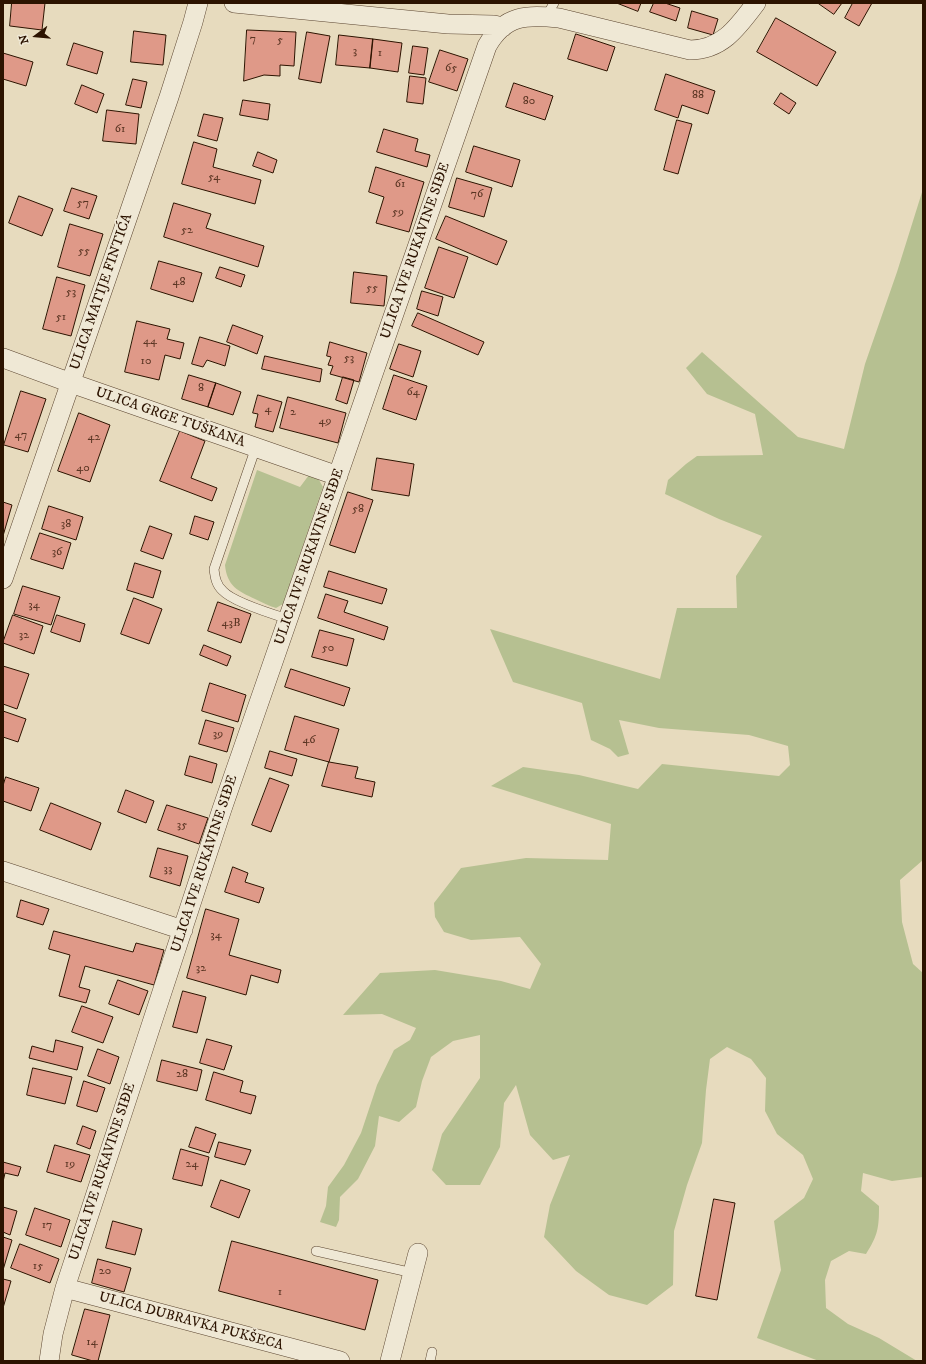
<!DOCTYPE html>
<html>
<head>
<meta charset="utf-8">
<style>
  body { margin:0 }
  #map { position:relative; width:926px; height:1364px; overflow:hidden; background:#e7dbbe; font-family:"IM FELL DW Pica",serif }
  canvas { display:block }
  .frame { position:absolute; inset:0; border:4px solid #2c1300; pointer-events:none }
  .north { position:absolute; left:16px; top:16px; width:40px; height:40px; -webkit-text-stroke:3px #efe8d5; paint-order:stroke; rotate:254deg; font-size:11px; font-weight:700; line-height:16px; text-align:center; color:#2c1300 }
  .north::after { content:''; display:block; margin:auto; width:14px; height:18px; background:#2c1300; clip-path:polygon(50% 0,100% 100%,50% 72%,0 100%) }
</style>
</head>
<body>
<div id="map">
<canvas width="926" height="1364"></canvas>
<div class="frame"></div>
<div class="north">N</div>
</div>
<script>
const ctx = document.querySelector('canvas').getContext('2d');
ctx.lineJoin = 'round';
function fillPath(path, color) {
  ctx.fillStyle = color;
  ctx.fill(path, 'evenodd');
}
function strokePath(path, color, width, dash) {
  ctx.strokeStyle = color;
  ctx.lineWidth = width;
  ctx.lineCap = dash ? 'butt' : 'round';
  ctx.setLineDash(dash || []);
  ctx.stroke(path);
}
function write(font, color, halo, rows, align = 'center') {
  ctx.font = font + ' "IM FELL DW Pica",serif';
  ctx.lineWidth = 3;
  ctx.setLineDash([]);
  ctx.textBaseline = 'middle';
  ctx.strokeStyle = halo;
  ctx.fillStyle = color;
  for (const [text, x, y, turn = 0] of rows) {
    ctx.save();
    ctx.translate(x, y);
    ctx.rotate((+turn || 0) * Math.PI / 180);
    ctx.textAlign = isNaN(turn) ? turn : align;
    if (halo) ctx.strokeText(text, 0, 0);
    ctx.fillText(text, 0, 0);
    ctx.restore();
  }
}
const green = new Path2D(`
  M923 189V860L900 880 902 922 913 964 923 973V1177L892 1181 863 1173 861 1191 879 1206C879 1228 878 1235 866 1254L849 1251 831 1261 825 1280 826 1308 848 1324 879 1338 917 1361H819L757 1338 781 1270 774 1221 804 1198 813 1179 803 1155 777 1134 765 1111 766 1078 751 1059 727 1047 710 1059 706 1090 702 1143 687 1185 674 1231 673 1285 647 1305 609 1295 576 1271 544 1237 550 1205 570 1155 553 1160 530 1135 516 1085 504 1103 500 1147 480 1185H446L432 1170 442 1134 480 1078V1035L453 1041 431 1057 422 1081 416 1107 399 1122 379 1116 375 1146 358 1179 340 1197 339 1220 336 1227 320 1222 326 1206 328 1187 344 1165 361 1133 377 1085 394 1050 410 1040 416 1028 382 1014 343 1015 380 973 435 970 501 981 530 989 541 964 520 937 471 940 444 932 435 917 434 903 461 868 526 858 608 860 611 824 491 786 523 767 579 775 638 789 662 764 779 776 790 765 788 746 749 735 659 728 619 720 629 754 618 757 610 749 591 740 582 703 513 682 490 629 660 679 677 608H737L736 576 762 536 719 519 665 494 668 480 686 464 697 456 763 455 755 414 707 394 686 368 702 352 798 437 844 449 865 364 897 272Z
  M257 470 300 487 309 475 319 480 323 487 283 604 276 608C269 606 262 602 255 599 238 591 227 586 225 565Z`);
const building = new Path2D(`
  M12 3H45L42 30 10 26Z
  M617 3H641L638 11Z
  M654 3H665L680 8 676 21 650 12Z
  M818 3H842L834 14Z
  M853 3H872L859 26 845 18Z
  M692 11 718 19 713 35 688 28Z
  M776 18 836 52 817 86 757 52Z
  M247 30 296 32 294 66 280 65V76L264 75 244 81Z
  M134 31 166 35 163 65 131 62Z
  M307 32 330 36 321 83 299 79Z
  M576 34 615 47 607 71 568 59Z
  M339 35 373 39 370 68 336 65Z
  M373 39 402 43 398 72 370 68Z
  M74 43 103 52 97 74 67 65Z
  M413 46 428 48 424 75 409 73Z
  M440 50 468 59 457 91 429 82Z
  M3 53 33 62 26 86 3 79Z
  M666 74 715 91 708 114 682 105 678 118 655 110Z
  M410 76 426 78 423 104 407 102Z
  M133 79 147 82 141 108 126 105Z
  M514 83 553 96 545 120 506 107Z
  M82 85 104 94 97 113 75 104Z
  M781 93 796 103 789 114 774 104Z
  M243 100 270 104 268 120 240 115Z
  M107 110 139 114 136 144 103 141Z
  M204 114 223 118 217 141 198 136Z
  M677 120 692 124 678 174 664 170Z
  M384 129 418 139 415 151 430 155 427 167 377 152Z
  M194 142 217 149 213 167 261 180 255 204 182 184Z
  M474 146 520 160 512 187 466 172Z
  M258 152 277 160 273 173 253 166Z
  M376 167 424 182 409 232 376 223 384 197 369 192Z
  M457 178 492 188 484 217 449 207Z
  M72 188 97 196 89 219 64 211Z
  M19 196 53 209 42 236 9 223Z
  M174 203 211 214 206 228 264 246 258 267 164 237Z
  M446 216 507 241 497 265 436 239Z
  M70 224 103 234 90 276 58 267Z
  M439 247 468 257 454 298 425 288Z
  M159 261 202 273 193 302 151 289Z
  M220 267 245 275 241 287 216 278Z
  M354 272 387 276 384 306 351 303Z
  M57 277 85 285 71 336 43 329Z
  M422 291 443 297 438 316 417 309Z
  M418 313 484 342 478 355 412 326Z
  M137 321 170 329 167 339 184 343 180 359 165 355 159 380 125 372Z
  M233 325 263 336 257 354 227 342Z
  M200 337 230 346 225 366 207 360 203 367 192 364Z
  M330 342 367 353 359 382 330 374 333 366 328 365 331 357 327 356Z
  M399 344 421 351 413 377 390 369Z
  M265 356 322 369 320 382 262 369Z
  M189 375 216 383 208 407 182 399Z
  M394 375 427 386 416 420 383 409Z
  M343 377 354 380 347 404 336 400Z
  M216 383 241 392 233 415 208 407Z
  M21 391 46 399 28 452 4 445Z
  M258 395 282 402 273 432 255 427 258 414 253 413Z
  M288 397 346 413 338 443 280 428Z
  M79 413 110 425 90 482 58 471Z
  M180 431 205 441 191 478 217 488 212 501 160 481Z
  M377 458 414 464 409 496 372 490Z
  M348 492 373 500 355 553 330 545Z
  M3 502 12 505 3 536Z
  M49 506 83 517 76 540 42 529Z
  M195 516 214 522 208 540 190 534Z
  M150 526 172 534 163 559 141 551Z
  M40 533 71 543 63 569 31 559Z
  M135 563 161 571 153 598 127 590Z
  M329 571 387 589 382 604 324 587Z
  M23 586 60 597 51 625 14 614Z
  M326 594 348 601 344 612 388 627 384 640 318 618Z
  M134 598 162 609 149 644 121 634Z
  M218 602 251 614 241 643 208 631Z
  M13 615 43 626 34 654 3 643Z
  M57 615 85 624 80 642 51 632Z
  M320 630 354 639 347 666 312 657Z
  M204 645 231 656 227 666 200 655Z
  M3 666 29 674 17 709 3 704Z
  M291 669 350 688 344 706 285 687Z
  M210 683 246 695 238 722 202 711Z
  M3 711 26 719 18 742 3 737Z
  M295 716 339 729 329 762 285 750Z
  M206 720 234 728 227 752 199 744Z
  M270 751 297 759 292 776 265 768Z
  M190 756 217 764 212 783 185 775Z
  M329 762 358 767 355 778 375 782 372 797 322 786Z
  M6 777 39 788 31 811 3 801V786Z
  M270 778 289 785 271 832 252 825Z
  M126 790 154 801 146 823 118 812Z
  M51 803 101 823 91 850 40 830Z
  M167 805 208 818 199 844 158 830Z
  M158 848 188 856 180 886 150 877Z
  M233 867 248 873 245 882 264 888 259 903 225 892Z
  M21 900 49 909 43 925 17 917Z
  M206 909 239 919 229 955 281 970 278 983 251 975 246 995 187 978Z
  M54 931 133 952 136 943 164 950 154 985 85 966 79 987 90 990 86 1003 59 996 70 955 49 949Z
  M118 980 148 991 139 1015 109 1004Z
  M183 991 206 997 197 1033 173 1027Z
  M82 1006 113 1017 103 1043 72 1032Z
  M207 1039 232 1046 224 1070 200 1063Z
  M56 1040 83 1047 77 1070 29 1058 32 1046 53 1052Z
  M98 1049 119 1057 110 1084 88 1076Z
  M162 1060 202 1070 197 1091 157 1081Z
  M33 1068 72 1077 65 1104 27 1095Z
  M214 1072 243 1081 240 1092 256 1096 251 1114 206 1100Z
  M84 1081 105 1088 97 1112 77 1106Z
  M83 1126 96 1131 90 1149 77 1144Z
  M196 1127 216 1134 209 1153 189 1147Z
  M219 1142 251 1150 245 1165 215 1157Z
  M55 1145 90 1155 81 1182 47 1172Z
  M181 1149 209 1157 202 1186 173 1179Z
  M3 1162 21 1167 18 1176 5 1173 3 1182Z
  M221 1180 250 1190 239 1218 211 1207Z
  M714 1199 735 1203 717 1300 696 1296Z
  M3 1207 17 1211 10 1235 3 1232Z
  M35 1208 70 1220 61 1247 26 1235Z
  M113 1221 142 1229 135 1255 106 1248Z
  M3 1237 12 1240 3 1270Z
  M232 1241 378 1280 365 1330 219 1291Z
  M20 1244 59 1259 50 1283 11 1268Z
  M98 1259 131 1268 124 1292 92 1283Z
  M3 1279 11 1281 3 1308Z
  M85 1309 110 1315 98 1361H93L72 1355Z`);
const service = new Path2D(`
  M546 17 554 3
  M256 447 214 569C215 577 216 585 223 591 233 602 272 614 288 619
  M316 1251 413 1273
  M430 1361 432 1352`);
const minor = new Path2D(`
  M234 3 448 24 494 25 503 27
  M3 358 71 383 338 476
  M3 579 169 97 193 22 198 3
  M3 871 183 930
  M65 1288 340 1361
  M49 1361 53 1334 65 1288 222 809 487 46C505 14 527 15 559 18L690 50C722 50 738 27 756 3
  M390 1361 418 1253`);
const numberNames = [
  ["7",253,40],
  ["5",280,41],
  ["3",355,52],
  ["1",380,54],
  ["65",451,69],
  ["88",698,96],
  ["80",529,102],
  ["61",120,130],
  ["54",214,178],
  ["61",400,185],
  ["76",477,195],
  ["57",83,204],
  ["59",398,213],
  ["52",187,231],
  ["55",84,252],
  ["48",179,283],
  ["55",372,289],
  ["53",71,293],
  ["51",61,318],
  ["44",150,342],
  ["53",349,359],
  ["10",146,362],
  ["8",201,389],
  ["64",413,393],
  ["4",268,410],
  ["2",293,413],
  ["49",325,422],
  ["47",21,436],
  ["42",94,438],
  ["40",83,469],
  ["58",358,510],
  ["38",66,525],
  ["36",57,553],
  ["34",34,606],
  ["43B",231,624],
  ["32",24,636],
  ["50",328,649],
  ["39",218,735],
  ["46",309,741],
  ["35",182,826],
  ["33",168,870],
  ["34",216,936],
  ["32",201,969],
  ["28",182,1075],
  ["19",70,1165],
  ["24",192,1165],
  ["17",47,1226],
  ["15",38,1267],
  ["20",105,1272],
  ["1",280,1293],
  ["14",92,1343]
];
const streetNames = [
  ["ULICA IVE RUKAVINE SIĐE",416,251,-71],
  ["ULICA MATIJE FINTIĆA",102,292,-71],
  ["ULICA GRGE TUŠKANA",170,418,19],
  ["ULICA IVE RUKAVINE SIĐE",310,557,-71],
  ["ULICA IVE RUKAVINE SIĐE",205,864,-72],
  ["ULICA IVE RUKAVINE SIĐE",103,1172,-72],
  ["ULICA DUBRAVKA PUKŠECA",191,1322,15]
];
fillPath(green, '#b6c091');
fillPath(building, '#df9988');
strokePath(building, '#2c1300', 1);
strokePath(service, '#5b4530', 10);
strokePath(minor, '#5b4530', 20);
strokePath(service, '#efe8d5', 9);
strokePath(minor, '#efe8d5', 19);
write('12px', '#593422', null, numberNames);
write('14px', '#2c1300', '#efe8d5', streetNames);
</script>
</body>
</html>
